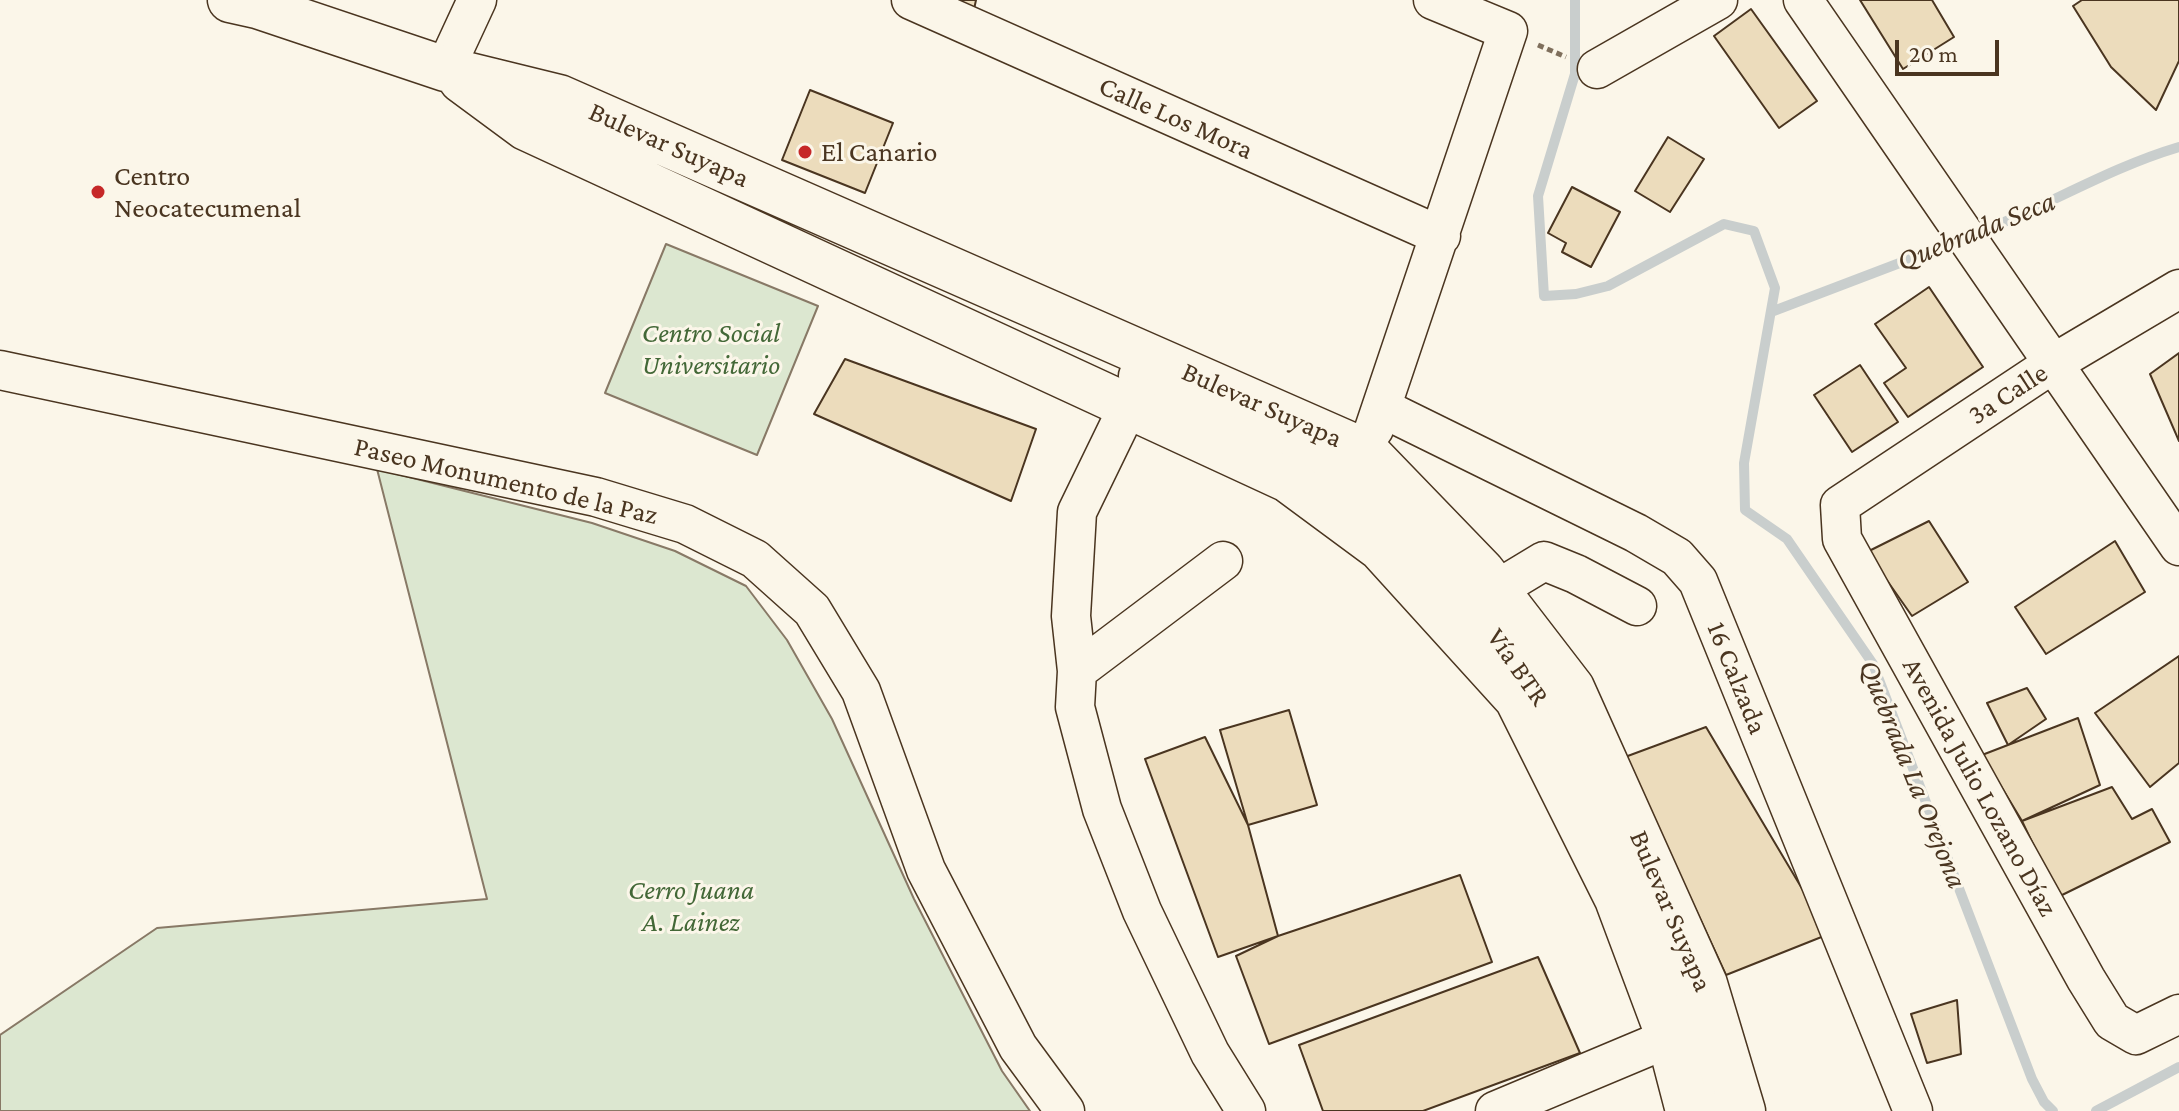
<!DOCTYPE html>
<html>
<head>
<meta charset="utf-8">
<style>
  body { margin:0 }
  #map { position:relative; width:2179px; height:1111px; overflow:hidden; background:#fbf6e9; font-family:"Crimson Pro",serif }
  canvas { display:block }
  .scale { position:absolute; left:1895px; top:40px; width:104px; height:36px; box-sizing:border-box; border:4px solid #4a3520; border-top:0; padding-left:10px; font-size:24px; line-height:28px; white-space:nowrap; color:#4a3520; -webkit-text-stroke:6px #fbf6e9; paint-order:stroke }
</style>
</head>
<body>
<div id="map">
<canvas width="2179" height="1111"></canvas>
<div class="scale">20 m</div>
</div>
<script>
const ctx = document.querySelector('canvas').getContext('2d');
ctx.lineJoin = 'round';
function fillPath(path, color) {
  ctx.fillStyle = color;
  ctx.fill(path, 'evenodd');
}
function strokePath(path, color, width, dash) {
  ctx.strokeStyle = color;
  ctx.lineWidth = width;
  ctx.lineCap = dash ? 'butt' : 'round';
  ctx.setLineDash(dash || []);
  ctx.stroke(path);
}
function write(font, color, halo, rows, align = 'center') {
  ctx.font = font + ' "Crimson Pro",serif';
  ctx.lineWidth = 6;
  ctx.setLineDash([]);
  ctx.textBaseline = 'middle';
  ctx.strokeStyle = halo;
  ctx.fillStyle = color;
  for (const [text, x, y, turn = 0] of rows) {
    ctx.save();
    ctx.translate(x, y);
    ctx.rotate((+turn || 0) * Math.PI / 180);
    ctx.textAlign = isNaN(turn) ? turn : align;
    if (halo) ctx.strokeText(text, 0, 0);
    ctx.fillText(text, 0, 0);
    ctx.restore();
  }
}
const green = new Path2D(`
  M666 244 818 306 757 455 605 393Z
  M377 469 592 523 675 551 746 586 787 640 832 719 914 899 1002 1071 1030 1111H0V1035L157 928 487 899Z`);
const stream = new Path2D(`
  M1575 0V74L1538 196 1544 296 1576 294 1608 286 1724 224 1754 231 1775 288 1744 463 1745 510 1787 539 1873 664 2032 1079 2044 1102 2053 1111
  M1975 234C2044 208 2108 168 2179 147
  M1771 312 1960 240
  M2096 1111 2179 1067`);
const building = new Path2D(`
  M947 0H976L972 19Z
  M1860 0H1932L1954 37 1903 69Z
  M2082 0H2179V61L2156 110 2111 67 2073 6Z
  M1751 9 1817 101 1779 128 1714 36Z
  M810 90 893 123 865 193 782 160Z
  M1668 137 1704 159 1670 212 1635 191Z
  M1572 187 1620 212 1591 267 1562 252 1566 243 1548 233Z
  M1929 287 1983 367 1908 417 1884 383 1906 368 1875 324Z
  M2179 353V441L2150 374Z
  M845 359 1036 429 1011 501 814 414Z
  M1860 365 1898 422 1852 452 1814 395Z
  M1929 521 1968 582 1912 616 1867 552Z
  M2115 541 2145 592 2046 654 2015 607Z
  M2179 656V763L2150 787 2095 713Z
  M2027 688 2046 719 2008 745 1987 703Z
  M1289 710 1317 805 1248 825 1220 730Z
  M2078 718 2100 785 2022 821 1982 755Z
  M1706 727 1829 934 1726 975 1625 757Z
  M1205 737 1248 825 1278 936 1218 957 1145 759Z
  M2112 787 2132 819 2152 809 2170 842 2058 897 2022 821Z
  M1460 875 1492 962 1269 1044 1236 956 1278 936Z
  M1538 957 1580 1053 1423 1111H1323L1299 1045Z
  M1957 1000 1961 1054 1927 1063 1911 1014Z`);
const path = new Path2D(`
  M1538 45 1566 57`);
const minor = new Path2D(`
  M911 0 1441 236
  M1803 0 2179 546
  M445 69 477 0
  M1597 69 1718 0
  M2179 289 2054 363 1840 505 1842 539 2086 979 2112 1021 2136 1035 2179 1014
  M0 370 596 497 685 524 755 559 812 610 861 691 926 870 1018 1047 1065 1111
  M1138 376 1275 436 1367 493 1458 586 1532 678 1641 892 1685 1003 1716 1111
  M1128 407 1077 512 1071 616 1077 671 1075 707 1102 809 1142 911 1210 1053 1246 1111
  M1382 408 1636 533 1677 557 1698 581 1913 1111
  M1374 429 1508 31 1433 0
  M1496 590 1544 561 1576 574 1637 606
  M1077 671 1223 561
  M1495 1111 1669 1038`);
const major = new Path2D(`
  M230 0 257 6 445 69 559 97 1367 452 1482 571 1572 688 1705 984 1743 1111
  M461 80 526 128 1288 480 1380 548 1517 699 1617 899 1669 1038 1688 1111`);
const markers = [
  [805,152,8,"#c62828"],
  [98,192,8,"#c62828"]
];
const streetNames = [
  ["Calle Los Mora",1176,118,24],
  ["Bulevar Suyapa",669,145,24],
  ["3a Calle",2008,394,-33],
  ["Bulevar Suyapa",1262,405,24],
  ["Paseo Monumento de la Paz",506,481,13],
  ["Vía BTR",1518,667,55],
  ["16 Calzada",1737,678,68],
  ["Avenida Julio Lozano Díaz",1980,787,61],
  ["Bulevar Suyapa",1671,911,67]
];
const poiNames = [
  ["El Canario",821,152],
  ["Centro",114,176],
  ["Neocatecumenal",114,208]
];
const parkNames = [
  ["Centro Social",711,333],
  ["Universitario",711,365],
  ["Cerro Juana",691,890],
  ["A. Lainez",691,922]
];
const waterNames = [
  ["Quebrada Seca",1976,231,-22],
  ["Quebrada La Orejona",1913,774,68]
];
fillPath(green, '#dce7d0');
strokePath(green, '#887966', 2);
strokePath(stream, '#c9cecd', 10);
fillPath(building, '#ecdcbc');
strokePath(building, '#4a3520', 2);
strokePath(minor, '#4a3520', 41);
strokePath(major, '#4a3520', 47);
strokePath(path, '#7f6f5c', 5, [6, 4]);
strokePath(minor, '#fbf6e9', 38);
strokePath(major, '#fbf6e9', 44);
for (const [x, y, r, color] of markers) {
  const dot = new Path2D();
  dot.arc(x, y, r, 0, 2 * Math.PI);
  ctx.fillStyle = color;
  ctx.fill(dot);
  strokePath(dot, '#fbf6e9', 3);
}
write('28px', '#4a3520', '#fbf6e9', streetNames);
write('28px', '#4a3520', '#fbf6e9', poiNames, 'left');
write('italic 28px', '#436837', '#fbf6e9', parkNames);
write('italic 30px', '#4a3520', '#fbf6e9', waterNames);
</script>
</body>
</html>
